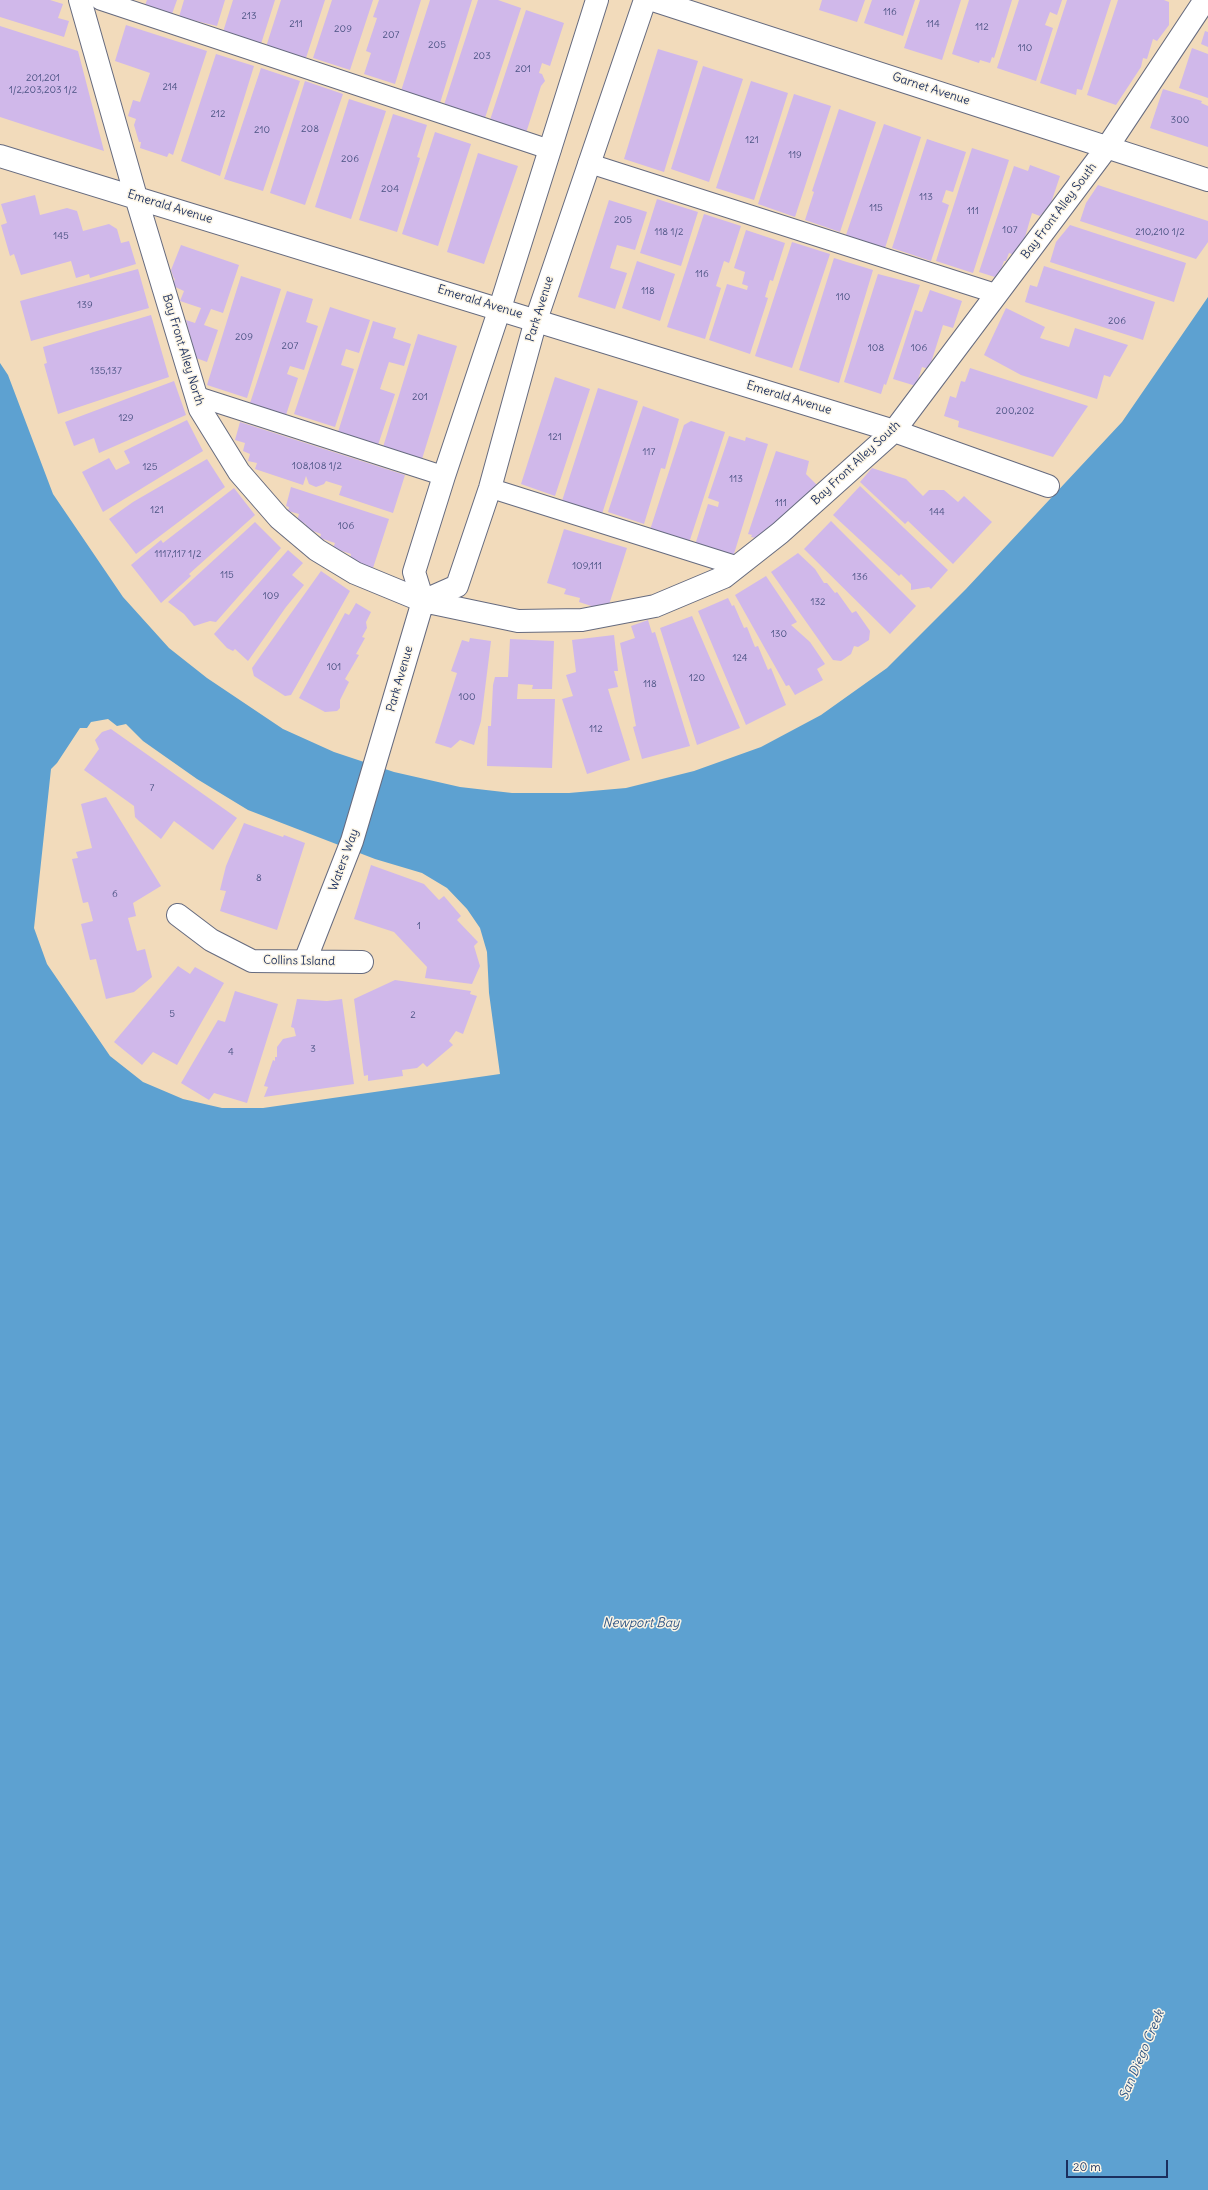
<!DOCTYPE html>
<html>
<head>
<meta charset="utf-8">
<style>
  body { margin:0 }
  #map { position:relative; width:1208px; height:2190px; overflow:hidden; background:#f2dbbb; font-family:Delius,sans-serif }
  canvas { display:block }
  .scale { position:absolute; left:1066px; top:2160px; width:102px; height:18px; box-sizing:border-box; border:2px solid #1b2f5e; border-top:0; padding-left:5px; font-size:12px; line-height:14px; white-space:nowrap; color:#1b2f5e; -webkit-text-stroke:3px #fcf5e5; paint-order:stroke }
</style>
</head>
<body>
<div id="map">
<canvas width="1208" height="2190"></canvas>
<div class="scale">20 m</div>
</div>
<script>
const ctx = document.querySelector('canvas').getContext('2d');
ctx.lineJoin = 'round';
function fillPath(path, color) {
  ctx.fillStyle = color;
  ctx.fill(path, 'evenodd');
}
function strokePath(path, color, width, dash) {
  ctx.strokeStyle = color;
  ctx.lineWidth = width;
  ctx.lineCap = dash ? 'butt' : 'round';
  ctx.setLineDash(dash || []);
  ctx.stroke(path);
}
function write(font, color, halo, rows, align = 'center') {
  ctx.font = font + ' Delius,sans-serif';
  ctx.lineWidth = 3;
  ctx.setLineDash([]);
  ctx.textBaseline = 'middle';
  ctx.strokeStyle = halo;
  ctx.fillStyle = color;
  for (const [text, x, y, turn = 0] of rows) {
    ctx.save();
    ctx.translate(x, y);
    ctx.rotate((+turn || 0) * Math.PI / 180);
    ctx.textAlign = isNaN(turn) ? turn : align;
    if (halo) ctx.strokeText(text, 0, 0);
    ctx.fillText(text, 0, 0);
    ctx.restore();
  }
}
const water = new Path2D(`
  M1208 297V2190H0V363L8 375 53 494 123 597 169 648 207 678 283 729 334 752 394 772 460 787 512 793H569L626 788 694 771 761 747 821 715 887 668 966 589 1122 422ZM108 719 117 726 126 724 143 741 197 779 248 810 375 859 422 873 447 888 467 909 480 928 487 952 489 993 500 1074 263 1108H222L183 1099 143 1082 110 1056 47 964 34 928 51 769 57 763 80 728H87L91 722Z`);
const building = new Path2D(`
  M0 0H50L63 4 58 18 69 21 64 37 0 17Z
  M147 0H177L172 14 145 5Z
  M184 0H225L217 26 179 17Z
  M233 0H275L261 44 223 32Z
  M281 0H325L305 61 266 47Z
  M332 0H373L350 70 313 58Z
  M379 0H421L395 84 364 74 371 53 366 51 377 18 373 17Z
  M430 0H472L440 103 401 91Z
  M478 0H498L521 8 485 118 444 105Z
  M822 0H865L857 22 819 10Z
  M872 0H915L903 36 864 23Z
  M920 0H961L942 60 904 48Z
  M969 0H1012L994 58 992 57 990 63 980 60 979 63 952 54Z
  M1019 0H1062L1057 15 1050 12 1045 25 1053 28 1036 81 997 68Z
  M1067 0H1111L1082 90 1077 89 1076 95 1040 83Z
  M1118 0H1164L1169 2V25L1157 41 1153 39 1147 59 1143 58 1141 67 1116 105 1087 95Z
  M526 10 564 23 550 66 542 63 539 73 542 74 545 81 541 86 526 133 490 120Z
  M126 25 207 51 173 155 169 153 167 157 140 148 141 142H139L134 125 136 119 128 116 133 100 140 102 150 73 115 61Z
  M0 26 78 51 104 151 0 117Z
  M1205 31 1208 32V47L1201 44Z
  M1192 48 1208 54V98L1179 88Z
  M658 49 698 61 664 172 624 159Z
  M216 54 254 66 220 176 181 161Z
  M703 66 743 79 709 182 671 169Z
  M261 68 300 81 263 191 224 179Z
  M305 81 343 94 305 205 270 193Z
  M751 81 788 93 754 200 716 188Z
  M1163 89 1202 101 1201 103 1208 106V147L1150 128Z
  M794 94 831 106 795 217 758 204Z
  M349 99 386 111 351 219 315 207Z
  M839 109 876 122 840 232 805 220 814 192 812 191Z
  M393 114 427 125 417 157 420 158 397 232 359 220Z
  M884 124 921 137 885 248 846 235Z
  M435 132 471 144 438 246 402 234Z
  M927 139 966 152 953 192 946 190 942 202 949 205 931 261 892 248Z
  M972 148 1009 160 973 273 936 261Z
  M478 153 518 166 484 264 447 252Z
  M1030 165 1060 176 1051 203 1040 216 1032 213 1023 244 1014 255 1009 253 1006 261H1004L998 278 979 272 1014 166 1028 171Z
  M1098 185 1208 221V242L1196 259 1080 221 1086 203Z
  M35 195 40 215 67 208 77 211 83 231 109 224 117 229 121 243 129 241 136 264 90 278 89 274 76 278 71 261 21 275 14 254 10 256 1 225 7 223 1 204Z
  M657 199 698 212 681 266 640 253Z
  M609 200 647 212 635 250 617 245 610 268 627 273 615 309 578 297Z
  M704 214 741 226 729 263 724 261 716 286 721 288 705 339 667 327Z
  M1070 225 1186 263 1174 302 1050 262 1056 242Z
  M746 230 785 243 773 281 770 280 765 297 768 298 750 354 709 340 727 284 747 290 748 286 742 284 745 272 734 268Z
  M792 242 830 254 792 368 755 356Z
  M181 245 239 265 223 313 211 309 204 325 218 330 207 362 196 358 186 320 195 323 201 308 180 301 184 291 173 286 175 278 174 279 171 270Z
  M834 258 873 270 839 383 799 370Z
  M637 261 675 274 660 321 622 308Z
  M1044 266 1155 302 1143 340 1025 302 1030 285 1037 287Z
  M138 269 149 308 31 341 20 301Z
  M878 274 920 285 886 385 884 384 881 394 844 382Z
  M241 276 281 289 247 398 207 385Z
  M930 290 962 301 953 328 943 325 929 369 922 367 916 386 893 379 915 310 922 312Z
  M287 291 313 299 306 322 318 326 304 370 290 366 287 374 298 378 286 415 250 403Z
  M330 307 370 320 359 353 346 349 341 365 354 369 335 427 294 414Z
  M1006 308 1045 327 1040 338 1069 347 1075 328 1128 345 1110 377 1104 375 1097 399 1021 375 984 355Z
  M151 315 169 377 58 414 44 364 47 363 43 347Z
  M373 321 396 328 393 338 411 344 404 366 389 362 380 389 395 394 378 445 338 432Z
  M418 334 457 346 422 459 383 447Z
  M970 368 1088 406 1053 457 958 427 959 421 944 416 950 396 956 398 961 381 965 382Z
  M555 377 590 389 555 496 521 484Z
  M174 381 186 415 99 453 94 438 74 446 65 422Z
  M598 388 638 401 602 514 562 501Z
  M643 406 679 419 665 469 661 468 644 524 608 512Z
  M187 420 203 451 103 512 82 472 109 458 116 470 130 463 124 451Z
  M691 421 725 432 689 543 650 530 684 425Z
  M240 422 405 475 393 513 339 495 342 486 326 481 324 484 316 487 309 484 306 476 303 485 255 469 257 463 248 461 250 454 243 451 245 443 235 440Z
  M729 436 745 441 746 437 768 444 733 557 695 545 708 504 718 507 719 502 708 498Z
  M776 451 809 461 806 474 819 487 756 538 751 537 752 535 748 534Z
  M207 459 225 487 136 554 109 519 133 502Z
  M872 468 906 479 923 496 929 490H944L958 502 964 496 992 522 953 564 908 521 905 524 860 482Z
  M860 486 948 570 931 589 929 587 911 590V584L901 574 899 576 833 515Z
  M291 487 389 519 373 568 350 560 351 554 333 548 335 543 320 538 321 534 305 528 306 524 297 521 299 514 288 511 289 507 286 506Z
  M234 488 255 515 189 574 191 576 161 603 131 565 161 540 163 543Z
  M831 521 916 606 890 634 804 549Z
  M255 522 281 548 216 622 210 621 194 626 184 614 168 602Z
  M564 529 627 548 607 611 579 602 580 598 564 594 566 589 547 583Z
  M288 550 303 563 292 575 304 585 286 607 248 661 235 649 233 651 227 648 214 634Z
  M798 553 815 569 824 583H827L835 593 837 592 852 613 856 611 870 631 869 640 858 647 854 646 851 654 841 661 833 660 771 572Z
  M321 571 350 591 291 695 285 696 254 676 252 668Z
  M766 576 797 622 791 625 810 642 825 664 817 669 823 680 795 695 789 685 786 686 735 595Z
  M728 598 732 606 734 605 744 628 747 627 755 647 758 646 768 670 771 668 786 705 746 725 698 611Z
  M356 603 371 612 366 622 367 628 362 637 365 638 356 654 359 655 345 679 349 682 340 700V708L337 711 325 712 299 698 345 613 349 615Z
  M692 616 740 728 697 745 660 628Z
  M648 620 652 633 655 632 690 746 642 759 633 727 636 726 620 643 635 638 631 626Z
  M614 635 618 671H614L618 687 608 689 630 760 587 774 562 699 573 696 566 675 576 672 572 640Z
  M470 638 491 641 481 721 474 745 460 740 451 748 435 743 457 673 451 671 462 640 469 642Z
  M510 639 554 641 552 689H532L533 685 518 684 517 699H555L552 768 487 766 488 726H491L493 685 495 677H508Z
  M111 729 237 818 213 850 174 821 161 839 139 821 135 817 134 806 84 770 99 749 95 740 102 732Z
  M106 797 161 886 133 903 136 916 128 918 137 951 145 949 152 977 134 992 106 999 96 959 90 960 81 924 93 921 88 902 83 903 72 859 78 858 76 852 92 848 81 804Z
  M244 823 283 837 284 835 305 843 277 930 220 911 226 891 220 890 226 866Z
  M371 865 424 884 439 900 444 896 461 916 457 920 478 942 474 946 480 966 472 984 425 978 427 967 394 932 354 919Z
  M178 966 190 974 195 967 224 983 177 1065 153 1052 142 1065 114 1042Z
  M395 980 471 991 470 994 477 996 463 1034 456 1031 449 1041 453 1045 427 1067 423 1063 417 1068 402 1070 403 1076 368 1081V1075L364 1076 354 999Z
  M235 991 278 1004 247 1103 214 1093 209 1100 181 1083 218 1020 225 1022Z
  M297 999 327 1001 342 999 354 1084 264 1097 268 1087 264 1086 273 1060 275 1061V1057H277V1047L283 1039 296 1036 294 1028 291 1027Z`);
const service = new Path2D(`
  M100 0 551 150
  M588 163 997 294
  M196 396 444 476
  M490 488 737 566`);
const minor = new Path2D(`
  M80 0 136 197 200 409 239 472 279 518 317 550 355 573 423 601 518 621 582 620 655 606 724 577 780 533 894 431 1108 146 1205 0
  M653 0 1208 180
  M0 156 894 431 1048 486
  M178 915 211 940 252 961 362 962
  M305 961 352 841 423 601`);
const tertiary = new Path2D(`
  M597 0 500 308 444 476 414 572 423 601 457 586 490 488 536 320 645 0`);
const numberNames = [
  ["116",890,12],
  ["213",249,16],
  ["211",296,24],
  ["114",933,24],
  ["112",982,27],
  ["209",343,29],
  ["207",391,35],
  ["205",437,45],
  ["110",1025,48],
  ["203",482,56],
  ["201",523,69],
  ["201,201",43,78],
  ["1/2,203,203 1/2",43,90],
  ["214",170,87],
  ["212",218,114],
  ["300",1180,120],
  ["208",310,129],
  ["210",262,130],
  ["121",752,140],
  ["119",795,155],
  ["206",350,159],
  ["204",390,189],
  ["113",926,197],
  ["115",876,208],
  ["111",973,211],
  ["205",623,220],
  ["107",1010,230],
  ["118 1/2",669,232],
  ["210,210 1/2",1160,232],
  ["145",61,236],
  ["116",702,274],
  ["118",648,291],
  ["110",843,297],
  ["139",85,305],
  ["206",1117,321],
  ["209",244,337],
  ["207",290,346],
  ["108",876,348],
  ["106",919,348],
  ["135,137",106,371],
  ["201",420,397],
  ["200,202",1015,411],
  ["129",126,418],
  ["121",555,437],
  ["117",649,452],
  ["108,108 1/2",317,466],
  ["125",150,467],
  ["113",736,479],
  ["111",781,503],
  ["121",157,510],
  ["144",937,512],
  ["106",346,526],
  ["1117,117 1/2",178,554],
  ["109,111",587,566],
  ["115",227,575],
  ["136",860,577],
  ["109",271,596],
  ["132",818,602],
  ["130",779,634],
  ["124",740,658],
  ["101",334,667],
  ["120",697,678],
  ["118",650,684],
  ["100",467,697],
  ["112",596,729],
  ["7",152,788],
  ["8",259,878],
  ["6",115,894],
  ["1",419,926],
  ["5",172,1014],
  ["2",413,1015],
  ["3",313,1049],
  ["4",231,1052]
];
const streetNames = [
  ["Garnet Avenue",931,89,18],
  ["Emerald Avenue",170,207,17],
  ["Bay Front Alley South",1059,211,-53],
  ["Emerald Avenue",480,302,17],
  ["Park Avenue",540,309,-73],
  ["Bay Front Alley North",183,350,73],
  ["Emerald Avenue",789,398,17],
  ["Bay Front Alley South",856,463,-43],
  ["Park Avenue",400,679,-74],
  ["Waters Way",344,860,-70],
  ["Collins Island",299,961,1]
];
const waterNames = [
  ["Newport Bay",641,1623],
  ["San Diego Creek",1142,2055,-67]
];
fillPath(water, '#5da1d1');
fillPath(building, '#d0b8ea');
strokePath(service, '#666b7f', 21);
strokePath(minor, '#666b7f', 24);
strokePath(tertiary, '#666b7f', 24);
strokePath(service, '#fff', 19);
strokePath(minor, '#fff', 22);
strokePath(tertiary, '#fff', 22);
write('10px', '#485181', null, numberNames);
write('12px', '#1b2f5e', '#fcf5e5', streetNames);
write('italic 13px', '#325786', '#fcf5e5', waterNames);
</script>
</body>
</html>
